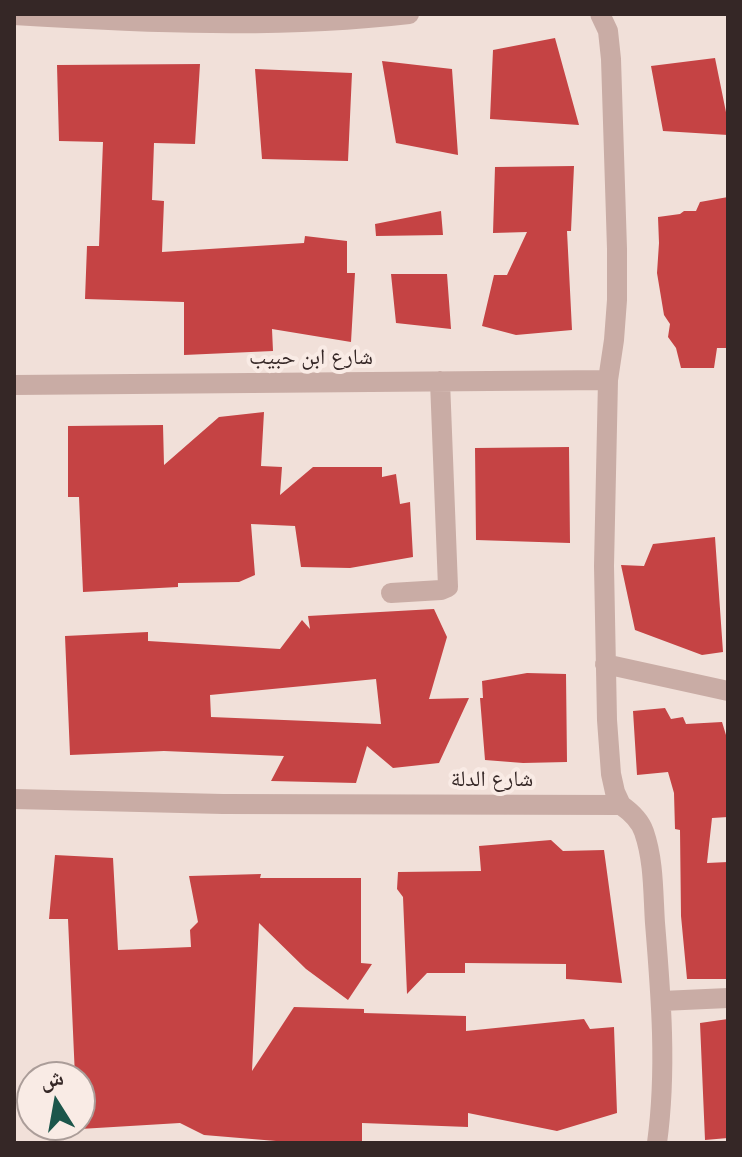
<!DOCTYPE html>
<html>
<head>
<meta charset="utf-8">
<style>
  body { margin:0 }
  #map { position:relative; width:742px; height:1157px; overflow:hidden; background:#f1e0d9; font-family:Montserrat,"Noto Naskh Arabic",sans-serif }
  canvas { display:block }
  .frame { position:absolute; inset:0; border:16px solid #352726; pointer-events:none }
  .north { position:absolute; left:16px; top:1061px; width:80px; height:80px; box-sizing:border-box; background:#f9ebe5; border:2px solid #ab9d99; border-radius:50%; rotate:349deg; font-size:22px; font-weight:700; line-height:32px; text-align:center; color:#352726 }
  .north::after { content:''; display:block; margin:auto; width:28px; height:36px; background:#1c564b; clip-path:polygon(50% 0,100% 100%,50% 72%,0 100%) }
</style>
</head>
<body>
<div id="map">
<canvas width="742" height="1157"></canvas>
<div class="frame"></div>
<div class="north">ش</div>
</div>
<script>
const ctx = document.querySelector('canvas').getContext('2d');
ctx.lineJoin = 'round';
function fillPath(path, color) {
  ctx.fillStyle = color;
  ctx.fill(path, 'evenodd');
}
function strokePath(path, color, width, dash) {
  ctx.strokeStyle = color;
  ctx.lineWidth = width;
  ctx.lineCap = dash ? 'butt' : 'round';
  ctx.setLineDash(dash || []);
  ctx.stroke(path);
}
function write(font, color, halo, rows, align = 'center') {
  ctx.font = font + ' Montserrat,"Noto Naskh Arabic",sans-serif';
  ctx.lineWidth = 8;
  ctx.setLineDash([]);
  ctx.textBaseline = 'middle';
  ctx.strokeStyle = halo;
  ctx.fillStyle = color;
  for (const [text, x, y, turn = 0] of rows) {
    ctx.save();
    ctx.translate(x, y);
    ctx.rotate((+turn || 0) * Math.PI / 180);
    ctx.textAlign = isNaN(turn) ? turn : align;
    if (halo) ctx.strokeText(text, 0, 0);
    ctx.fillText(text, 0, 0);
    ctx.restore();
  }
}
const building = new Path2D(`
  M555 38 579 125 490 119 493 50Z
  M715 58 728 122V135L663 131 651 66Z
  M382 61 452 69 458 155 396 143Z
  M200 64 195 144 154 143 152 200 164 201 162 252 304 243 305 236 347 241V273H355L351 342 272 329 273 351 184 355V302L85 299 87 246H99L103 142 59 141 57 65Z
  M255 69 352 73 348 161 262 159Z
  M574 166 571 231H567L572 330 516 335 482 326 494 275H507L527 232 493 233 495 167Z
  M728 197V348H717L714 368H681L676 348 668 337 670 324 664 315 657 273 659 243 658 217 680 214 684 211H696L700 202Z
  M441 211 443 235 376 236 375 224Z
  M391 274H447L451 329 396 323Z
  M264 412 261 466 282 467 280 495 313 467H382V477L396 474 400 504 410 502 413 557 350 568 301 567 295 526 251 524 255 575 239 582 178 583V587L83 592 79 497H68V426L163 425 164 465 219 417Z
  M569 447 570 543 476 540 475 448Z
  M715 537 723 652 702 655 635 630 621 565 644 566 653 544Z
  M434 609 447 637 429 699 469 698 439 763 393 768 367 746 356 783 271 781 284 756 164 751 70 755 65 636 148 632V641L280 649 302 620 310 629 308 616ZM376 679 381 724 211 717 210 695Z
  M527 673 566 674 567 762 523 763 485 760 480 698H483L482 681Z
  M665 708 671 719 683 717 686 724 722 722 726 735 728 736V817L712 818 707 863 728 862V979H687L681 916 680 830 675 829 674 793 668 772 637 775 633 711Z
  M551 840 563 851 604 850 622 983 566 979V964L465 963V973H427L407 994 403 897 397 889 398 872 481 871 479 846Z
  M55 855 113 858 118 950 191 947 190 930 198 922 189 876 261 874 260 878H361V963L372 964 348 1000 306 969 259 923 252 1071 294 1007 364 1009V1013L466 1016V1031L584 1019 590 1029 614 1027 617 1113 557 1131 468 1113V1127L362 1123V1143H300L204 1135 180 1123 80 1129V1077H75L68 919H49Z
  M728 1019V1138L705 1140 700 1023Z`);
const minor = new Path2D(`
  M600 14 608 31 611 59 617 249V300L614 340 608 380 604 566 607 720 611 774 615 792 621 805
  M14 15C145 23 278 29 409 14
  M14 385 608 380
  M391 593 441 590 448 587 440 381
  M605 664 728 691
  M14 799 223 804 621 805C631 812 640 820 644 832 654 861 653 893 655 923 661 996 667 1070 657 1143
  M662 1001 728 998`);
const streetNames = [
  ["شارع ابن حبيب",311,358],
  ["شارع الدلة",492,780]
];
fillPath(building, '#c54344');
strokePath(minor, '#c9aca5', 20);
write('22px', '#352726', '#f9ebe5', streetNames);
</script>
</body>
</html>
